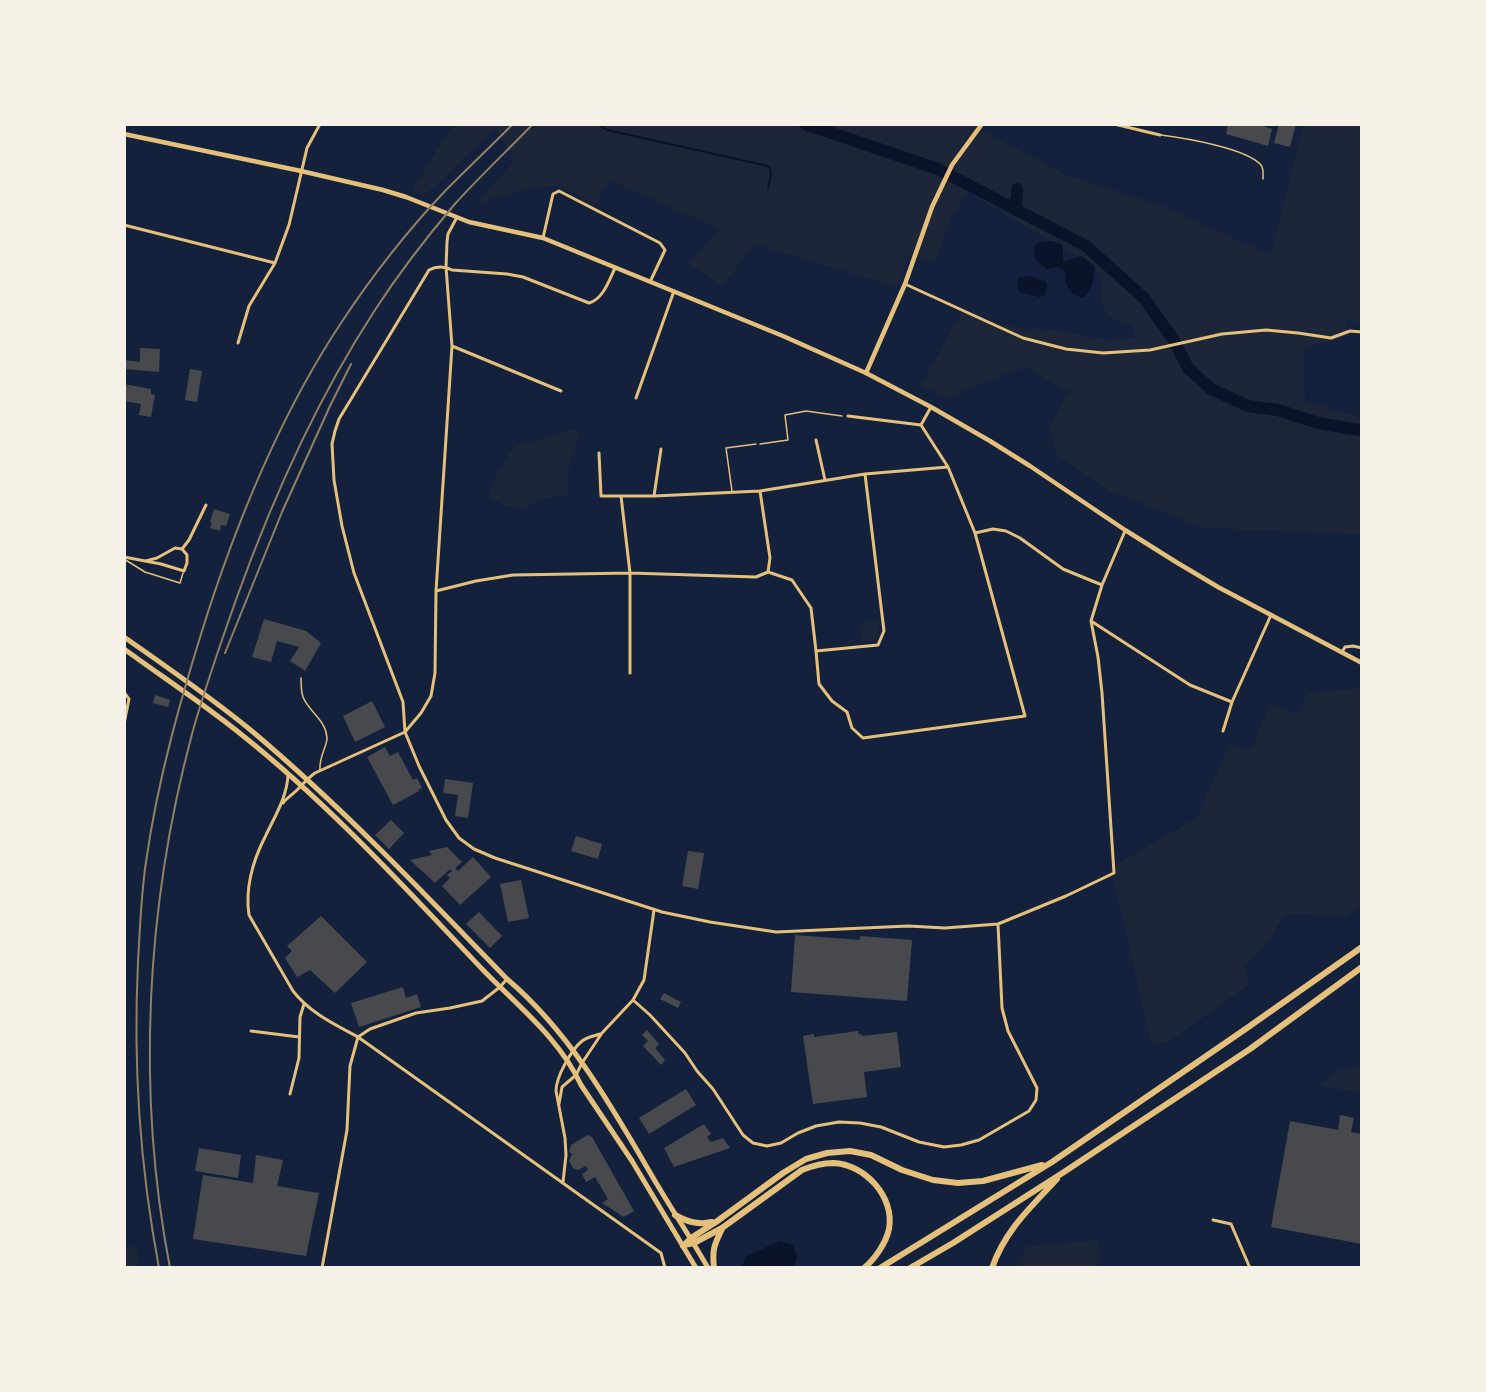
<!DOCTYPE html>
<html>
<head>
<meta charset="utf-8">
<style>
  body { margin:0 }
  #map { position:relative; width:1486px; height:1392px; overflow:hidden; background:#14213d; font-family:"Titillium Web",sans-serif }
  canvas { display:block }
  .frame { position:absolute; inset:0; border:126px solid #f6f1e7; pointer-events:none }
</style>
</head>
<body>
<div id="map">
<canvas width="1486" height="1392"></canvas>
<div class="frame"></div>
</div>
<script>
const ctx = document.querySelector('canvas').getContext('2d');
ctx.lineJoin = 'round';
function fillPath(path, color) {
  ctx.fillStyle = color;
  ctx.fill(path, 'evenodd');
}
function strokePath(path, color, width, dash) {
  ctx.strokeStyle = color;
  ctx.lineWidth = width;
  ctx.lineCap = dash ? 'butt' : 'round';
  ctx.setLineDash(dash || []);
  ctx.stroke(path);
}
const green = new Path2D(`
  M453 125H979L976 128 1067 175 1165 207 1271 255 1303 125H1361V322L1345 320 1348 336 1304 348 1305 401 1356 416H1361V534L1205 528 1111 492 1057 455 1050 426 1069 392 1025 367 947 398 921 385 962 312 1033 333V327L1109 340 1136 338 1133 325 1109 317 1101 304V276L1083 260 968 192 952 217 935 262 919 257 908 256 897 287 754 244 723 286 688 263 720 229 609 180 595 205C585 200 571 190 560 187 539 182 497 197 476 204L514 161 496 128 425 195 412 190Z
  M576 429 580 435C569 458 567 471 569 496L541 498 523 510 504 505 487 496 499 469 515 446Z
  M878 621 879 630 875 641 861 643 860 624Z
  M1361 688V906L1346 916 1285 914 1264 948 1244 966 1250 984 1168 1042 1151 1044 1119 901 1110 868 1197 818 1230 743 1251 751 1270 704 1297 714 1307 693Z
  M1361 1064V1092L1317 1086 1339 1070 1352 1068Z
  M1099 1240 1101 1267H1018L1025 1247Z
  M125 1247H136L140 1267H125Z`);
const water = new Path2D(`
  M1052 241 1063 245V262L1082 256 1095 267C1093 279 1093 290 1083 298 1076 296 1068 291 1066 283 1065 280 1066 276 1065 273 1062 266 1053 267 1047 269 1037 262 1033 259 1035 245L1041 242Z
  M1030 276 1045 281 1047 284 1045 295 1039 297 1020 292 1017 285 1019 277Z
  M780 1241 793 1245 797 1258 793 1267H741L747 1256Z`);
const stream = new Path2D(`
  M598 124 607 130 768 166C774 171 769 181 768 188`);
const river = new Path2D(`
  M805 124 938 169 1086 246 1144 298 1173 339 1188 368 1211 389 1248 406 1278 410 1318 423 1359 430 1362 429
  M1016 210 1017 189`);
const building = new Path2D(`
  M1228 124H1257L1272 129 1268 146 1226 134Z
  M1279 124H1296L1290 147 1274 143Z
  M140 348 160 349 159 372 124 369V360L140 362Z
  M190 369 202 371 197 402 185 400Z
  M124 384 151 389V394L155 395 151 417 139 415 141 404 124 401Z
  M214 509 230 514 226 526 221 525 220 531 210 528 212 522H210Z
  M264 619 306 631 321 643 305 671 290 661 299 647 277 641 271 662 252 657Z
  M155 695 170 700 168 707 153 703Z
  M372 701 385 727 355 742 343 716Z
  M385 747 390 756 398 752 413 780 417 778 422 788 418 790 419 791 393 805 367 757Z
  M445 779 473 783 468 818 455 816 458 795 443 793Z
  M391 820 404 833 389 849 375 835Z
  M576 836 602 844 598 859 571 851Z
  M447 847 462 862 455 868 458 871 473 857 491 877 460 905 442 886 450 878 447 875 452 871 450 869 435 883 410 860 432 855 429 851Z
  M688 851 704 853 698 889 682 886Z
  M521 880 529 918 508 922 500 884Z
  M479 912 502 936 490 948 466 924Z
  M321 916 367 962 335 993 310 970 297 977 285 958 292 951 287 946Z
  M795 935 860 940V936L912 940 907 1001 791 992Z
  M403 987 406 998 417 994 421 1007 359 1027 351 1003Z
  M664 993 681 1002 678 1008 660 999Z
  M647 1030 659 1044 655 1048 665 1060 661 1065 643 1046 648 1041 642 1035Z
  M858 1031 859 1035 862 1034V1036L897 1032 901 1067 864 1072 867 1097 813 1104 803 1036 814 1034V1037Z
  M686 1089 696 1105 649 1134 639 1118Z
  M1340 1115 1354 1118 1351 1132 1362 1134V1244L1271 1227 1290 1121 1338 1130Z
  M704 1124 711 1134 707 1137 711 1142 723 1138 730 1148 674 1167 664 1148Z
  M588 1135 592 1137 634 1211 624 1217 602 1203 608 1199 595 1177 586 1182 582 1174 588 1170 586 1166 578 1170 573 1168 569 1161 572 1154 569 1152 571 1145Z
  M199 1148 241 1155 238 1178 195 1171Z
  M256 1155 283 1160 277 1186 319 1193 306 1256 193 1239 203 1175 253 1183Z`);
const path = new Path2D(`
  M760 444 788 440 785 415 806 411 842 416`);
const service = new Path2D(`
  M1161 135C1184 138 1246 148 1261 165 1264 169 1263 174 1263 179
  M732 491 726 448 756 444
  M124 559 145 572 180 583 183 573
  M301 678C301 684 301 691 303 697 309 712 326 720 327 738 327 747 319 756 320 770`);
const minor = new Path2D(`
  M1114 124 1160 135
  M124 225 275 263
  M543 238 553 194 559 191 660 243 665 250 650 282
  M615 268C609 281 603 299 589 303L523 277 507 274 452 270C445 266 436 266 429 270L339 419 335 431 332 444 334 480 342 526 354 573 403 702 405 732 419 766 446 820 459 838 474 849 495 858 662 912 710 922 776 932 908 926 945 928 998 924 1066 896 1114 873 1102 693 1098 657 1091 621
  M905 284 1023 338 1066 349 1103 353 1150 350 1222 334 1266 330 1298 333 1331 338 1350 331 1362 332
  M238 343 249 306 275 263 289 225 307 148 320 124
  M452 346 561 391
  M636 398 674 291
  M848 416 921 425
  M816 440 825 480
  M599 453 601 496H621
  M760 491 865 474
  M654 496 661 449
  M1125 531 1102 585 1091 621 1190 685 1232 702
  M975 533 993 529 1006 531 1020 538 1063 569 1102 585
  M182 549 189 540 206 505
  M124 557 161 564 184 571 187 563V555L182 549
  M146 561 157 558 175 548 182 549
  M768 572 792 580 811 608 816 651 878 645 884 631 865 474 948 467
  M436 591 476 581 513 575 630 573 756 577 768 572
  M816 651 819 684 832 701 847 712 852 728 863 738 1025 716 975 533 948 467 921 425 931 407
  M1342 652 1345 647 1353 646 1362 648
  M630 673V573L621 496H654L760 491 770 558 768 572
  M124 692 129 699 124 724
  M1223 731 1232 702 1271 615
  M288 775C287 797 275 816 266 835 253 860 245 888 249 915L293 991C310 1013 334 1024 358 1037L661 1253 665 1268
  M283 803C287 798 292 795 297 790 303 784 308 778 315 773L405 732 421 713 431 696 435 673 436 591 452 346 446 267 447 242 448 234 457 217
  M633 1000 650 1015 685 1053 697 1071 713 1089 743 1135 753 1143 767 1146 781 1143 798 1133 816 1126 839 1122 860 1123 881 1127 919 1142 944 1147 961 1145 979 1140 1029 1111 1036 1100 1037 1088 1008 1031 1002 1008 998 924
  M251 1031 299 1037
  M290 1094 299 1058 300 1017 304 1004
  M559 1104 562 1087 576 1075 582 1063 602 1033 633 1000 644 980 654 910
  M563 1182 566 1155 565 1138 556 1091C556 1077 571 1050 582 1041 587 1037 594 1036 600 1034
  M1213 1220 1231 1224 1250 1268
  M322 1268 347 1130 350 1066 358 1037 370 1029 416 1013 450 1008 482 1001 500 987 507 979`);
const tertiary = new Path2D(`
  M866 373 905 284 932 207 952 165 982 124`);
const secondary = new Path2D(`
  M124 134 301 171 383 190 406 197 469 222 543 238 783 336 866 373 931 407 990 441 1030 466 1125 530 1176 562 1218 587 1362 663`);
const primary = new Path2D(`
  M124 637C168 668 212 698 253 732 343 808 425 894 507 979 571 1033 613 1109 655 1181 672 1210 691 1238 708 1268
  M124 649C164 678 205 705 242 735 330 805 407 890 484 971 518 1006 560 1039 581 1085L632 1161 696 1268`);
const motorway = new Path2D(`
  M675 1215C688 1222 698 1225 712 1222
  M684 1245 694 1243 722 1228 802 1170C812 1166 822 1163 833 1163 865 1164 895 1197 889 1229 886 1243 875 1259 864 1268
  M683 1246 691 1238 716 1222 783 1173 806 1159 827 1153 850 1151 871 1155 902 1170 933 1180 958 1183 983 1181 1042 1165
  M714 1268C712 1250 714 1245 722 1229
  M880 1268 1052 1162 1247 1028 1362 947
  M910 1268 953 1243 1064 1172 1250 1049 1362 967
  M992 1268C1005 1230 1031 1207 1057 1179`);
const rail = new Path2D(`
  M225 653 282 512 330 406 351 364
  M159 1268C140 1167 133 1063 138 962 140 928 141 895 146 862 158 777 182 694 208 612 241 511 282 412 341 323 372 276 407 231 446 190 468 168 491 146 513 124
  M170 1268C136 1092 146 906 192 734 205 687 221 642 237 597 273 497 317 399 375 310 399 273 426 238 454 205 479 177 507 151 533 124`);
fillPath(green, '#1d2539');
fillPath(water, '#0b132b');
strokePath(stream, '#0b132b', 2);
strokePath(river, '#0b132b', 12);
fillPath(building, '#48494c');
strokePath(path, '#e5c07b', 1.5);
strokePath(service, '#e5c07b', 1.5);
strokePath(minor, '#e5c07b', 3);
strokePath(tertiary, '#e5c07b', 4.5);
strokePath(secondary, '#e5c07b', 4.5);
strokePath(primary, '#e5c07b', 5);
strokePath(motorway, '#e5c07b', 6);
strokePath(rail, '#918062', 2);
</script>
</body>
</html>
